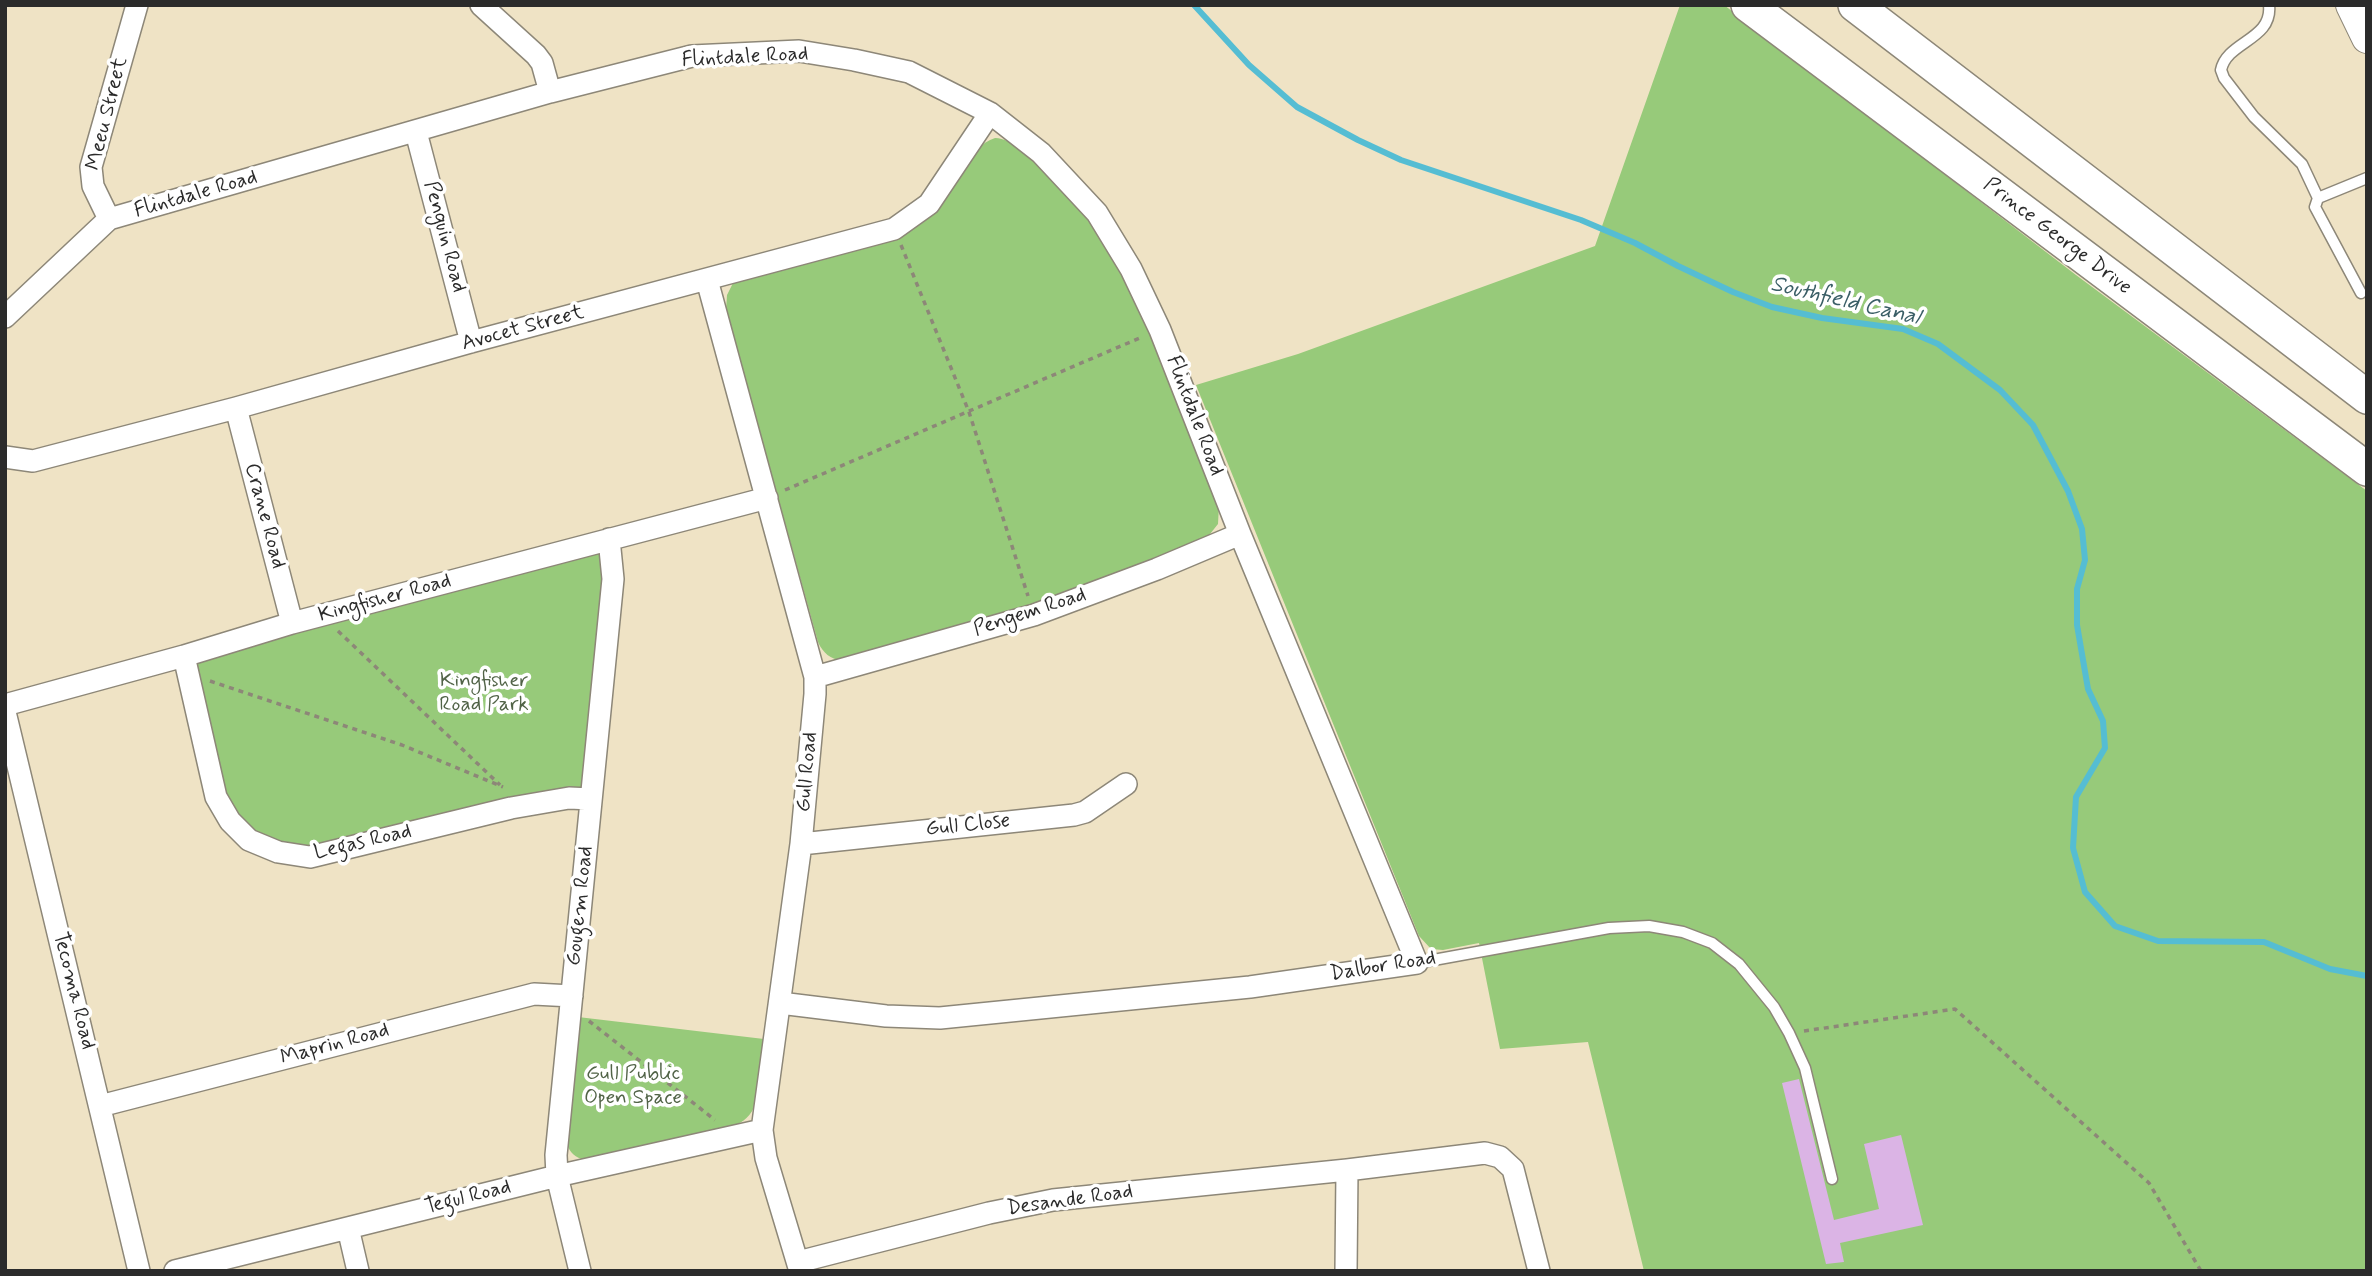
<!DOCTYPE html>
<html>
<head>
<meta charset="utf-8">
<style>
  body { margin:0 }
  #map { position:relative; width:2372px; height:1276px; overflow:hidden; background:#efe3c5; font-family:Mynerve,sans-serif }
  canvas { display:block }
  .frame { position:absolute; inset:0; border:7px solid #2b2b2b; pointer-events:none }
</style>
</head>
<body>
<div id="map">
<canvas width="2372" height="1276"></canvas>
<div class="frame"></div>
</div>
<script>
const ctx = document.querySelector('canvas').getContext('2d');
ctx.lineJoin = 'round';
function fillPath(path, color) {
  ctx.fillStyle = color;
  ctx.fill(path, 'evenodd');
}
function strokePath(path, color, width, dash) {
  ctx.strokeStyle = color;
  ctx.lineWidth = width;
  ctx.lineCap = dash ? 'butt' : 'round';
  ctx.setLineDash(dash || []);
  ctx.stroke(path);
}
function write(font, color, halo, rows, align = 'center') {
  ctx.font = font + ' Mynerve,sans-serif';
  ctx.lineWidth = 7;
  ctx.setLineDash([]);
  ctx.textBaseline = 'middle';
  ctx.strokeStyle = halo;
  ctx.fillStyle = color;
  for (const [text, x, y, turn = 0] of rows) {
    ctx.save();
    ctx.translate(x, y);
    ctx.rotate((+turn || 0) * Math.PI / 180);
    ctx.textAlign = isNaN(turn) ? turn : align;
    if (halo) ctx.strokeText(text, 0, 0);
    ctx.fillText(text, 0, 0);
    ctx.restore();
  }
}
const green = new Path2D(`
  M1680 5H1724L2076 275 2367 491V1271H1644L1588 1042 1500 1049 1479 943 1443 950 1431 949 1419 936 1196 385 1298 354 1595 246Z
  M995 138C1025 137 1088 216 1104 242 1116 260 1126 280 1136 300L1219 505 1218 524 1206 539 1059 596 989 619 843 661C830 659 823 653 818 642L726 310 727 295 733 283 905 233C919 226 931 218 940 206 956 184 968 147 995 138Z
  M609 539 591 799 310 857 230 821 184 656Z
  M578 1017 764 1039 756 1103C751 1116 744 1122 731 1127L584 1160C575 1157 570 1153 567 1144Z`);
const stream = new Path2D(`
  M1194 5 1249 65 1297 107 1358 140 1401 160 1581 220 1635 243 1678 266 1733 292 1772 307 1822 318 1903 329 1938 344 2000 390 2033 425 2068 491 2082 529 2085 560 2077 589V625L2088 689 2103 721 2105 748 2076 797 2073 848 2085 892 2115 926 2158 941 2264 942 2330 969 2367 976`);
const building = new Path2D(`
  M1799 1079 1834 1220 1879 1209 1864 1144 1901 1135 1923 1225 1840 1243 1844 1262 1826 1264 1782 1083Z`);
const path = new Path2D(`
  M901 245 969 412 1028 596
  M785 490 1142 337
  M338 631 500 785
  M210 681 402 745 503 787
  M589 1021 715 1120
  M1804 1031 1955 1009 2149 1183 2201 1271`);
const lane = new Path2D(`
  M2269 5C2273 40 2227 41 2221 70L2224 78 2254 117 2302 164 2318 198
  M2361 293 2315 207 2318 198 2367 178
  M1417 963 1609 928 1649 926 1683 932 1712 943 1739 964 1774 1007 1789 1033 1805 1068 1832 1179`);
const street = new Path2D(`
  M481 5 536 55 542 63 550 92
  M416 132 471 342
  M109 219 93 186 91 167 137 5
  M707 280 815 677V694L801 844 762 1130 766 1158 800 1271
  M5 317 109 219 550 92 692 56 799 51 854 60 909 72 990 113 1041 153 1097 213 1131 269 1160 330 1240 534 1417 963 1250 987 940 1018 886 1016 780 1003
  M236 408 292 623
  M5 457 33 461 236 408 471 342 894 229 929 204 990 113
  M184 656 216 797 230 821 249 840 278 852 310 857 511 808 569 798 591 799
  M815 677 1034 615 1157 569 1240 534
  M5 705 184 656 292 623 767 498
  M5 712 139 1271
  M801 844 1074 815 1085 812 1126 784
  M100 1106 534 994 572 996
  M348 1228 358 1271
  M798 1262 989 1213 1053 1200 1347 1170 1485 1153 1500 1157 1513 1169 1539 1271
  M175 1271 557 1176 762 1130
  M580 1271 557 1176 556 1155 613 579 609 539
  M1346 1271 1347 1170`);
const secondary = new Path2D(`
  M2351 5 2367 38`);
const primary = new Path2D(`
  M1748 5 2367 469
  M1855 5 2367 397`);
const streetNames = [
  ["Flintdale Road",745,58,-3],
  ["Meeu Street",108,114,-76],
  ["Flintdale Road",196,195,-16],
  ["Penguin Road",444,237,75],
  ["Prince George Drive",2057,237,37],
  ["Avocet Street",523,329,-15],
  ["Flintdale Road",1194,416,69],
  ["Crane Road",264,516,75],
  ["Kingfisher Road",385,599,-15],
  ["Pengem Road",1030,613,-18],
  ["Gull Road",808,772,-85],
  ["Gull Close",968,826,-6],
  ["Legas Road",363,843,-13],
  ["Gougem Road",581,906,-84],
  ["Dalbor Road",1383,967,-9],
  ["Tecoma Road",73,991,76],
  ["Maprin Road",335,1045,-15],
  ["Tegul Road",468,1198,-14],
  ["Desande Road",1070,1201,-8]
];
const parkNames = [
  ["Kingfisher",484,682],
  ["Road Park",484,706],
  ["Gull Public",633,1075],
  ["Open Space",633,1099]
];
const waterNames = [
  ["Southfield Canal",1845,302,13]
];
fillPath(green, '#97ca7a');
strokePath(stream, '#55bdd3', 6);
fillPath(building, '#dbb4e5');
strokePath(lane, '#8d8778', 13);
strokePath(street, '#8d8778', 24);
strokePath(secondary, '#8d8778', 32);
strokePath(primary, '#8d8778', 36);
strokePath(path, '#8d8778', 3.5, [5, 5]);
strokePath(lane, '#fff', 10);
strokePath(street, '#fff', 21);
strokePath(secondary, '#fff', 30);
strokePath(primary, '#fff', 33);
write('21px', '#2b2b2b', '#fff', streetNames);
write('21px', '#516347', '#fff', parkNames);
write('italic 23px', '#3a5e66', '#fff', waterNames);
</script>
</body>
</html>
